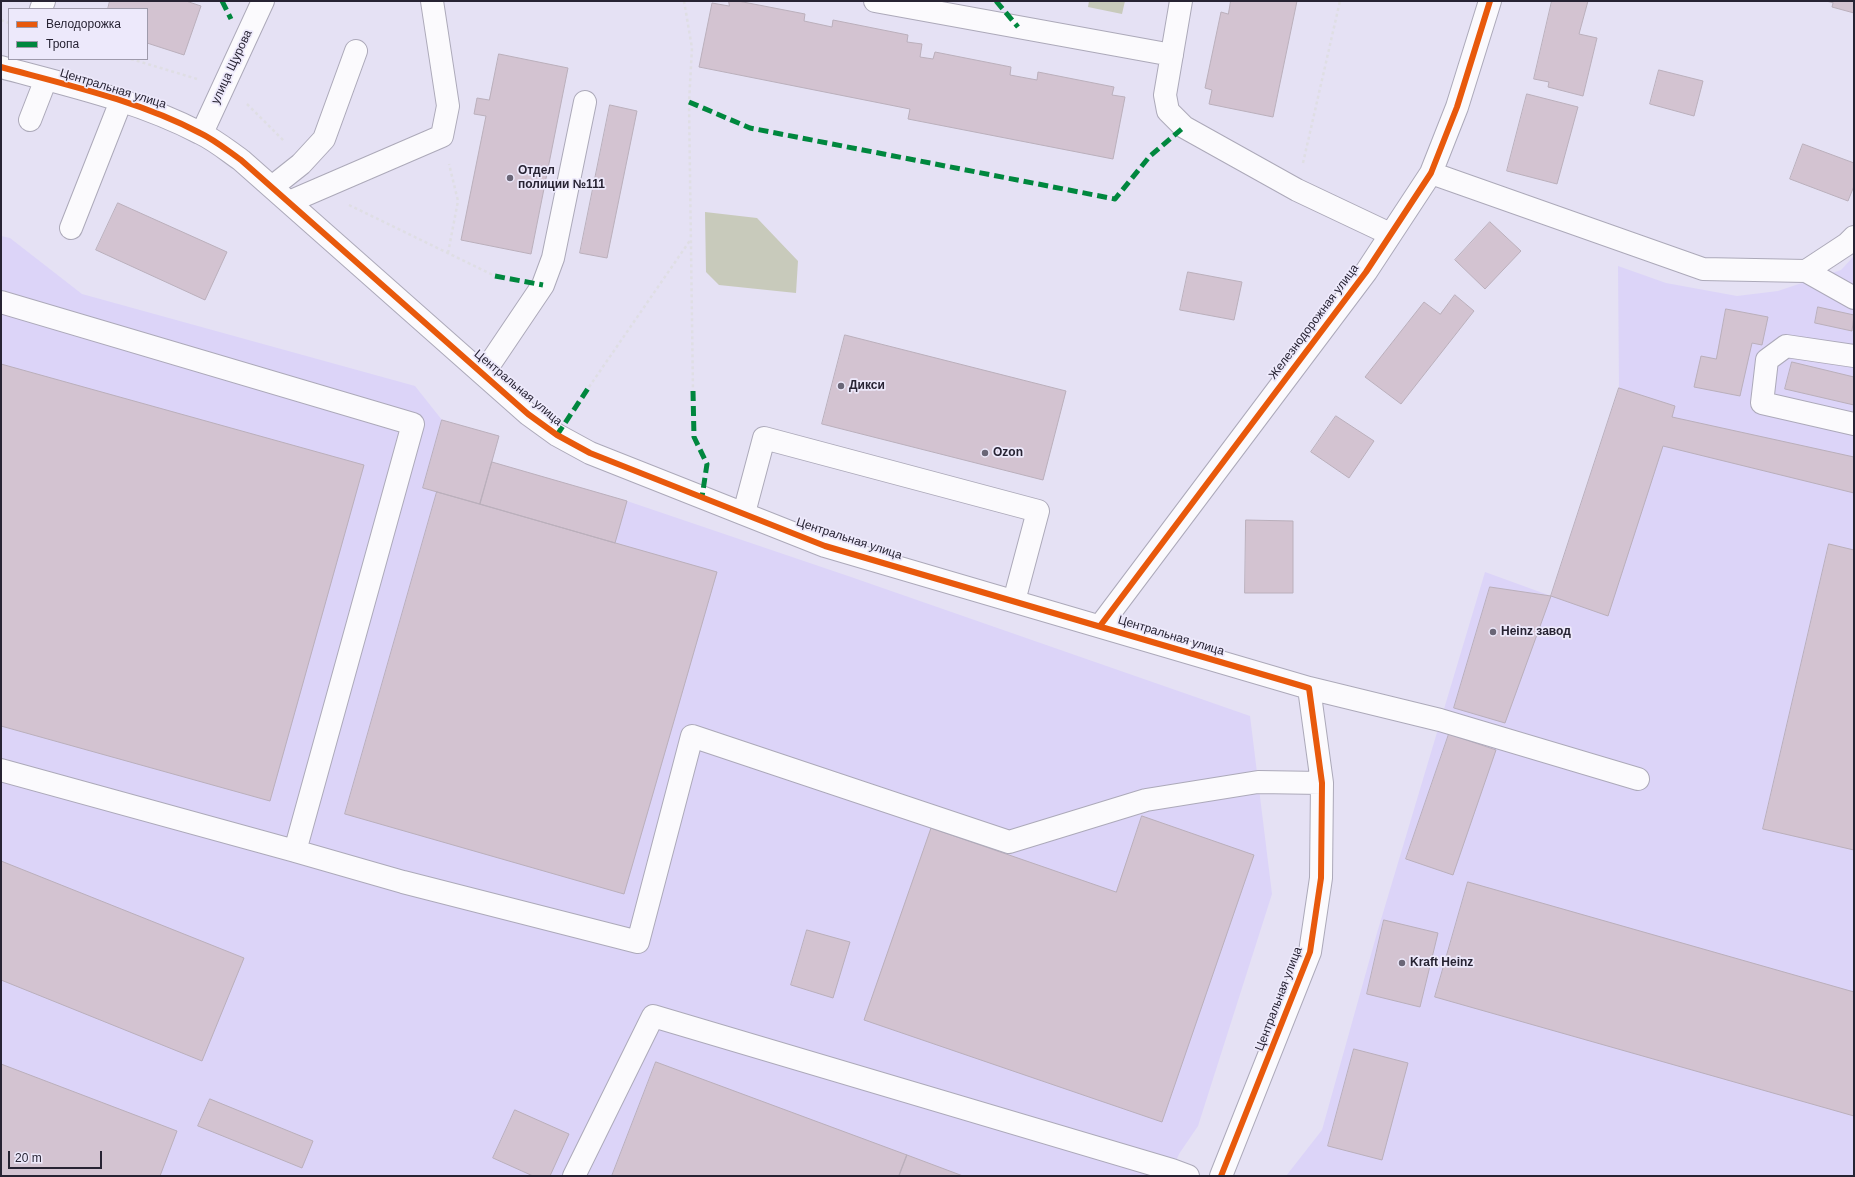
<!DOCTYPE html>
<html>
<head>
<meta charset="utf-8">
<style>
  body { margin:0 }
  #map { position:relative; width:1855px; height:1177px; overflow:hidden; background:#e5e1f4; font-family:Helvetica,sans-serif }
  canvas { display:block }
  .frame { position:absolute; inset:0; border:2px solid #272333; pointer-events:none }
  .legend { position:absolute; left:8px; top:8px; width:140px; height:52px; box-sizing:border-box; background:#ede9fb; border:1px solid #9e9aab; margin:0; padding:5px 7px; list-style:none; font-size:12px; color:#272333 }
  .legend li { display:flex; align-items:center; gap:8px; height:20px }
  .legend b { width:20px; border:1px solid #9e9aab }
  .scale { position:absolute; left:8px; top:1151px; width:94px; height:18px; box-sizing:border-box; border:2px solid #272333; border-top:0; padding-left:5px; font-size:12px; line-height:14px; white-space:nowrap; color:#272333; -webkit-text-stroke:3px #ede9fb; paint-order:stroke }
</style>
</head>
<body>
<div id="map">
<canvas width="1855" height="1177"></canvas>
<div class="frame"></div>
<ul class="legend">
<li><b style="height:5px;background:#e8590c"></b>Велодорожка</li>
<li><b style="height:5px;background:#00873e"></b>Тропа</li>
</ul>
<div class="scale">20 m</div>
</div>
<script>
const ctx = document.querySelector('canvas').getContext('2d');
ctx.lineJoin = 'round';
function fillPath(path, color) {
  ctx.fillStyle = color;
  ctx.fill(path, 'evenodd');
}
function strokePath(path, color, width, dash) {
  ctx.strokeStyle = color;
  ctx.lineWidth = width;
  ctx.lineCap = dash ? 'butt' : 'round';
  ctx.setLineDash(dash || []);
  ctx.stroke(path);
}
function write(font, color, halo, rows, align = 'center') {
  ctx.font = font + ' Helvetica,sans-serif';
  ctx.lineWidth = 3.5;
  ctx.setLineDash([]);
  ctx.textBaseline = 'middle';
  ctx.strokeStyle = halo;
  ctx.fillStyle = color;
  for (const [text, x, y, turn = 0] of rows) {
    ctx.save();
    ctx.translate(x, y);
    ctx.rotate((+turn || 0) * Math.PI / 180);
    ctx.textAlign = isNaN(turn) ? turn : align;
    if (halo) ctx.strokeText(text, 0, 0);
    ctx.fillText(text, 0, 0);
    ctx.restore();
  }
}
const built = new Path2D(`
  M1 236 10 238 82 294 415 386 442 420 499 436 492 462 627 501 851 577 1250 716 1272 894 1198 1126 1179 1154 1169 1176H1Z
  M1854 256V1176H1286L1322 1130 1377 933 1485 572 1551 596 1619 388 1618 266 1666 283 1737 296 1778 291 1841 270Z`);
const green = new Path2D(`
  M1089 1H1125L1122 14 1088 7Z
  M705 212 757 218 798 261 796 293 719 285 706 272Z`);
const building = new Path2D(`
  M110 1H186L201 6 184 55 147 43V9H108Z
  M729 1H738L805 14 804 21 832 27 833 20 908 35 907 42 922 44 920 57 933 59 935 52 1011 67 1010 75 1037 80 1038 72 1114 87 1112 95 1125 97 1113 159 908 119 910 109 699 67 712 3 729 6Z
  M1231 1H1297L1273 117 1209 104 1212 90 1205 88 1221 12 1228 14Z
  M1552 1H1588L1579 34 1597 38 1583 96 1548 87 1549 82 1534 79Z
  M1826 1H1854V13L1832 7 1833 3Z
  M499 54 568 68 531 254 461 240 486 116 474 114 477 98 489 100Z
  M1659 70 1703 81 1694 116 1650 104Z
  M1527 94 1578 107 1557 184 1507 171Z
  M610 105 637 111 607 258 580 253Z
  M1803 144 1854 163V186L1848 201 1790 179Z
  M118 203 227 252 205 300 96 250Z
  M1490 222 1521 251 1485 289 1455 260Z
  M1188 272 1242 282 1234 320 1180 310Z
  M1455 295 1474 311 1401 404 1365 377 1424 302 1440 314Z
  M1818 307 1854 315 1852 331 1815 323Z
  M1726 309 1768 317 1762 345 1752 343 1740 396 1694 387 1701 356 1716 359Z
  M845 335 1066 391 1043 480 822 424Z
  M1792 362 1854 377V405L1785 389Z
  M1 364 364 465 270 801 1 726Z
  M1619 388 1675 406 1672 417 1854 457V493L1663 446 1608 616 1551 596Z
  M1336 416 1374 441 1349 478 1311 452Z
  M442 420 499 436 480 504 423 488Z
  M492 462 627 501 615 543 480 504Z
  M437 492 717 572 624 894 345 814Z
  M1246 520 1293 521V593H1245Z
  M1829 544 1854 550V850L1763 829Z
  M1490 587 1551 596 1505 723 1454 708Z
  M1449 734 1496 750 1453 875 1406 859Z
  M1142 816 1254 855 1162 1122 864 1020 931 828 1116 892Z
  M1 861 244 958 202 1061 1 980Z
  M1468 882 1854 992V1116L1435 997Z
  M1384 920 1438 933 1420 1007 1367 994Z
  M807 930 850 942 833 998 791 985Z
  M1354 1049 1408 1063 1382 1160 1328 1146Z
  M656 1062 907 1155 899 1176H612Z
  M1 1064 177 1131 160 1176H1Z
  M210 1099 313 1141 302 1168 198 1126Z
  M515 1110 569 1134 550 1176H533L493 1158Z
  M907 1155 963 1176H899Z`);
const path = new Path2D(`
  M684 1 692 48 689 102 693 391
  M1 20 9 23
  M131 59 197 79
  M247 104 284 141
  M1303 163 1340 1
  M349 205 495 276
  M448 253 458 201 449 164
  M589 387 691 239`);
const minor = new Path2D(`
  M875 1 1172 55
  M1181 1 1165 95 1168 111 1184 127 1297 190 1390 234
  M41 9 44 1
  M1 67C68 85 139 101 200 133 215 140 228 151 241 160L528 414 557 435 590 453 825 546 1309 688 1322 783 1321 878 1310 952 1221 1176
  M30 120 46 79
  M202 133 263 1
  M1431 173 1703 269 1806 271 1847 244 1854 237
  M272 187 301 164 324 139 356 51
  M289 202 442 136 448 106 432 1
  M71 228 121 101
  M1806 271 1854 298
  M1 302 413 424 295 851 1 770
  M1854 356 1786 346 1767 360 1762 403 1854 424
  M483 374 543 285 553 258 585 102
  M744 513 764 438 1038 511 1014 601
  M1100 626 1366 272 1431 173 1457 107 1490 1
  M1309 688 1440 720 1638 779
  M295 851 403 882 638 942 692 736 1009 842 1146 800 1258 782 1322 783
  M574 1176 653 1016 1172 1170 1188 1176`);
const quiet = new Path2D(`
  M222 1 231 19
  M996 1 1018 27
  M689 102 750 128 1115 199 1150 156 1184 127
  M495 276 543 285
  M693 391 694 437 707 464 702 497
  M557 435 589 387`);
const cycleway = new Path2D(`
  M1 67C68 85 139 101 200 133 215 140 228 151 241 160L528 414 557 435 590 453 825 546 1309 688 1322 783 1321 878 1310 952 1221 1176
  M1100 626 1366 272 1431 173 1457 107 1490 1`);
const markers = [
  [510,178,4,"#6a6677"],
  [841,386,4,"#6a6677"],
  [985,453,4,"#6a6677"],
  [1493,632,4,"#6a6677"],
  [1402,963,4,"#6a6677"]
];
const streetNames = [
  ["улица Щурова",232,67,-65],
  ["Центральная улица",113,89,17],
  ["Железнодорожная улица",1314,322,-53],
  ["Центральная улица",518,388,40],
  ["Центральная улица",849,539,18],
  ["Центральная улица",1171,636,17],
  ["Центральная улица",1279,999,-69]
];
const poiNames = [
  ["Отдел",518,171],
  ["полиции №111",518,185],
  ["Дикси",849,386],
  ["Ozon",993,453],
  ["Heinz завод",1501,632],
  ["Kraft Heinz",1410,963]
];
fillPath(built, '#dcd4f8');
fillPath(green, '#c8cabb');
fillPath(building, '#d3c3d1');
strokePath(building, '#baafbb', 1);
strokePath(minor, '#aca9b9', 24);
strokePath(path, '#dfdee4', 2.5, [3, 3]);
strokePath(minor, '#fbfafd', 22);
strokePath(quiet, '#00873e', 5, [10, 5]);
strokePath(cycleway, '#e8590c', 6);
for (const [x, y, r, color] of markers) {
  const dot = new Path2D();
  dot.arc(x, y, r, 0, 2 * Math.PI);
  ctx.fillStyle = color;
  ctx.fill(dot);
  strokePath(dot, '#ede9fb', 1.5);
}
write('12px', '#272333', '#ede9fb', streetNames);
write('bold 12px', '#272333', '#ede9fb', poiNames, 'left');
</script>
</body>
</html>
